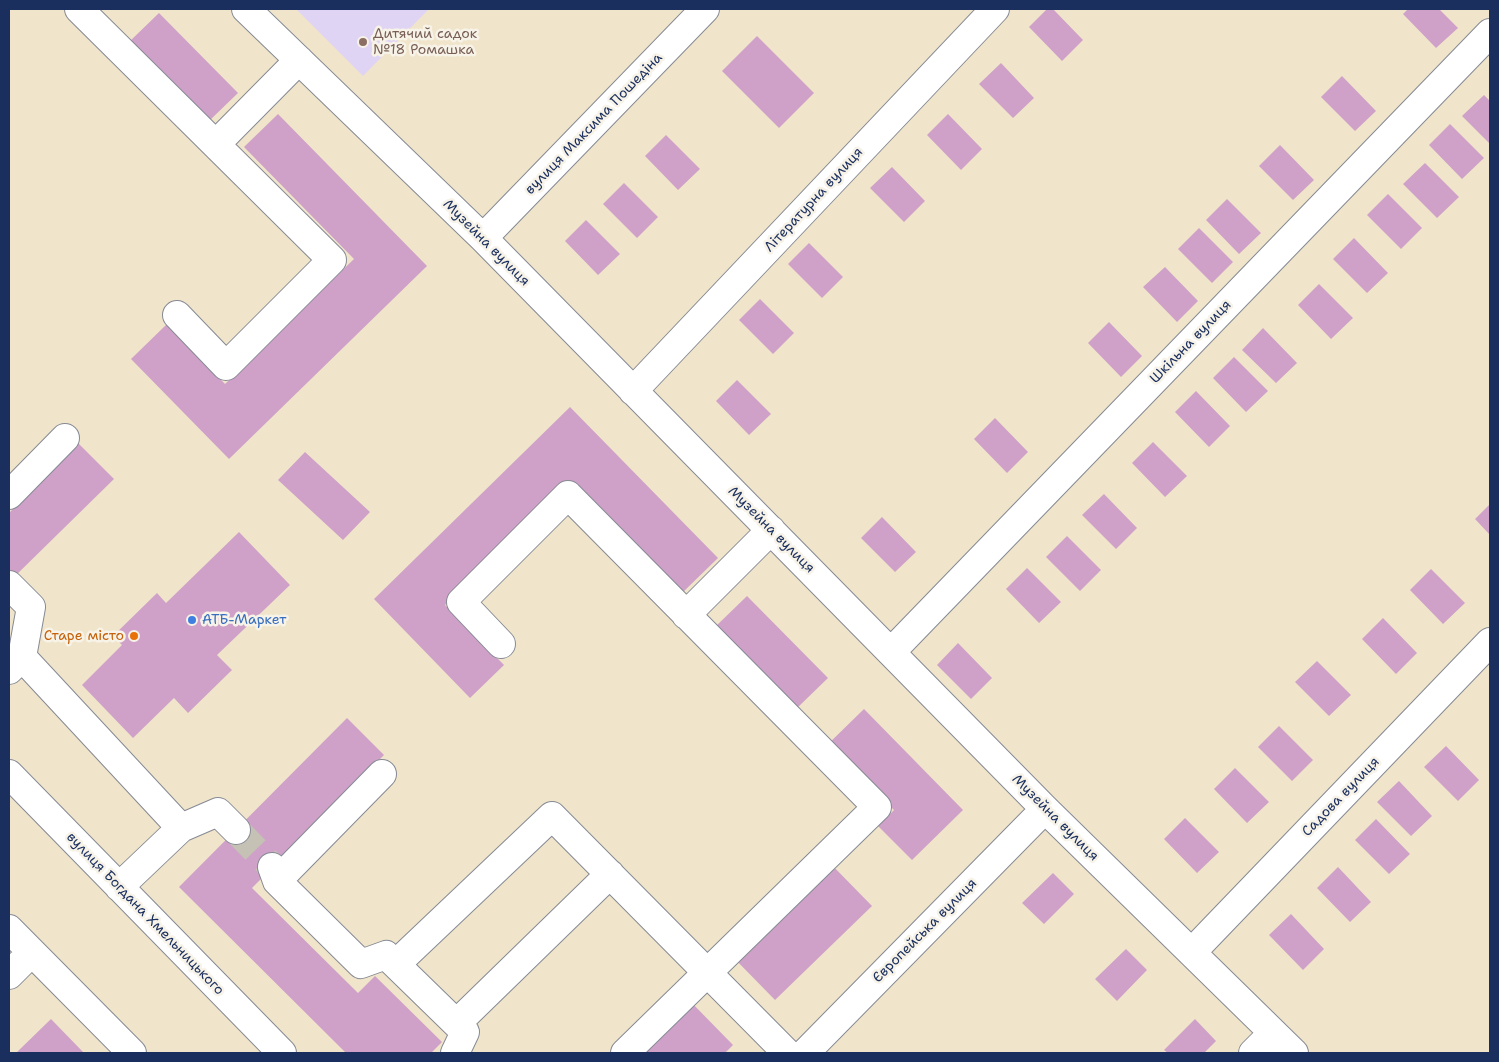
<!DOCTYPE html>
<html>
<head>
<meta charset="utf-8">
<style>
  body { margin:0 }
  #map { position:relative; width:1499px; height:1062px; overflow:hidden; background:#f0e5ca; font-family:"Shantell Sans",sans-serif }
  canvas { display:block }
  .frame { position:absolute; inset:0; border:10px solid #1b2f5e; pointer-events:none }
</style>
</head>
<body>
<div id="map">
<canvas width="1499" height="1062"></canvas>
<div class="frame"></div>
</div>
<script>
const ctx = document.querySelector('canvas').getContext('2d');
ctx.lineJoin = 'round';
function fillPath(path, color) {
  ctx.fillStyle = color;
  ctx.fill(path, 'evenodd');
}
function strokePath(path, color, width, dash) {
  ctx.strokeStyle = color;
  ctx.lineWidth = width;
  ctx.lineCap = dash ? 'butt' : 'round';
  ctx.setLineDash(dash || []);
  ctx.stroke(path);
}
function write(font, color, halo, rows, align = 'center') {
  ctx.font = font + ' "Shantell Sans",sans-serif';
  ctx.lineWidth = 5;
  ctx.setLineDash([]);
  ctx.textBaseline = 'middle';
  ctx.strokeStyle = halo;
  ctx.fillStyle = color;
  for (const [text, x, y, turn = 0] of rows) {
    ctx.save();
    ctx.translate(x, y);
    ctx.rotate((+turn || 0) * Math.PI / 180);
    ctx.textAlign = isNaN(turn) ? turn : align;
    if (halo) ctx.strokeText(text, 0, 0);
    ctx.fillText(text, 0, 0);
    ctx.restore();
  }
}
const built = new Path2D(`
  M296 9H429L363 76Z`);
const building = new Path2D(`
  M1047 9H1053L1083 40 1062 61 1029 27Z
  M1408 9H1439L1458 28 1436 48 1403 14Z
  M159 13 238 93 208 122 129 42Z
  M757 36 814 93 779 128 722 71Z
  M1001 63 1034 98 1013 118 979 84Z
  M1342 76 1376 111 1355 131 1321 97Z
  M1484 95 1490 101V144L1462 116Z
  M278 114 427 266 229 459 131 359 167 324 225 384 354 259 244 147Z
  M948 114 982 149 961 170 927 135Z
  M1450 124 1484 158 1462 179 1429 145Z
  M666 135 700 169 678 190 645 156Z
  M1280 145 1314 180 1293 200 1259 166Z
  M1425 163 1459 197 1437 218 1403 184Z
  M892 167 925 201 904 222 870 188Z
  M624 183 658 217 637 238 603 204Z
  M1388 194 1422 228 1401 249 1367 215Z
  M1227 199 1261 233 1239 254 1206 220Z
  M586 220 620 254 598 275 565 241Z
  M1199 228 1233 262 1212 283 1178 249Z
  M1354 238 1388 273 1367 293 1333 259Z
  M809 243 843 277 822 298 788 264Z
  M1165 267 1198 301 1177 322 1143 287Z
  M1319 284 1353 318 1331 339 1298 305Z
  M760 299 794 333 773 354 739 320Z
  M1109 322 1142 356 1121 377 1088 343Z
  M1263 328 1297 363 1276 383 1242 350Z
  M1234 357 1268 391 1246 412 1213 378Z
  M737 380 771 414 749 435 716 401Z
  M1196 391 1230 426 1209 447 1175 412Z
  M570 407 718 558 680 595 570 482 445 605 504 665 470 698 374 599Z
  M995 418 1028 452 1007 473 974 439Z
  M1153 442 1187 476 1165 497 1132 463Z
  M78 443 114 479 9 582V513Z
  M305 452 370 512 343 540 278 480Z
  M1104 494 1137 528 1116 549 1082 515Z
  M1490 504V535L1475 519Z
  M882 517 916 552 895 572 861 538Z
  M239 532 290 585 217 655 232 670 188 713 174 698 133 738 82 685 122 645 113 636 157 593 166 603Z
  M1067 536 1101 570 1080 591 1046 557Z
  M1027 568 1061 602 1039 623 1006 589Z
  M1431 569 1465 603 1443 624 1410 590Z
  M747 596 828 678 795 710 714 628Z
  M1383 618 1417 653 1396 674 1362 639Z
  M958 643 992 678 971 699 937 665Z
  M1317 661 1351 695 1329 716 1295 682Z
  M864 709 963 810 912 860 878 826 894 810 852 768 823 749Z
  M347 718 384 755 252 888 358 993 375 976 442 1042 431 1053H346L179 887Z
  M1279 726 1313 760 1292 781 1258 747Z
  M1446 746 1479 780 1458 801 1424 767Z
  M1235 768 1269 802 1247 823 1214 789Z
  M1399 781 1432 816 1411 836 1377 802Z
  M1185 818 1219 852 1197 873 1164 839Z
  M1376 819 1410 854 1389 874 1355 840Z
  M827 860 872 906 775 1000 731 955Z
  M1338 867 1371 902 1350 922 1317 888Z
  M1053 873 1074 894 1044 924 1022 903Z
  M1291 914 1324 949 1303 970 1269 935Z
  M1126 949 1147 970 1117 1001 1095 979Z
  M688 999 733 1045 725 1053H633Z
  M51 1019 84 1053H16Z
  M1195 1019 1216 1041 1204 1053H1168L1164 1050Z`);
const minorTunnel = new Path2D(`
  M236 830 272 867`);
const minor = new Path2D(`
  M79 9 332 260 226 366 177 315
  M246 9 483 238 1045 809 1294 1053
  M216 144 299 60
  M483 238 705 9
  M633 391 995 9
  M9 495 65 438
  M9 585 31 607 22 657 9 670
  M686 615 771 530
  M501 644 461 602 568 495 877 807 625 1053
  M891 652 1490 33
  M22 657 181 828 218 812 236 830
  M9 774 282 1053
  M272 867 277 881 361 964 386 955 465 1032 455 1053
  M277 881 382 774
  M119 887 181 828
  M9 929 132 1053
  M1192 952 1490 642
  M396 964 552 816 787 1053
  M9 975 31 953
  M457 1023 610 874
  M805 1053 1045 809
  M1253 1053 1273 1033`);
const markers = [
  [363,42,5,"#8d6e63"],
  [192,620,5,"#3f7fe0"],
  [134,636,5,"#e8710a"]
];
const educationNames = [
  ["Дитячий садок",373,34],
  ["№18 Ромашка",373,50]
];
const streetNames = [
  ["вулиця Максима Пошедіна",594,124,-46],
  ["Літературна вулиця",814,200,-47],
  ["Музейна вулиця",486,243,45],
  ["Шкільна вулиця",1191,342,-46],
  ["Музейна вулиця",771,530,45],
  ["Садова вулиця",1341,797,-46],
  ["Музейна вулиця",1055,818,45],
  ["вулиця Богдана Хмельницького",145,914,46],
  ["Європейська вулиця",925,931,-45]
];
const shopNames = [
  ["АТБ-Маркет",202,620]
];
const foodNames = [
  ["Старе місто",124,636]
];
fillPath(built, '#e0d4f4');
fillPath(building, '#cfa1c8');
strokePath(minorTunnel, '#c5c1b4', 28, [28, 14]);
strokePath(minor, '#868a94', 30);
strokePath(minor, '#fff', 28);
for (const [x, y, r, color] of markers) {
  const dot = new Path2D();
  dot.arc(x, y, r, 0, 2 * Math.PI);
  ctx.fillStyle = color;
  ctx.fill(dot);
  strokePath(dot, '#f7f3e8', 2);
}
write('14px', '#785e54', '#f7f3e8', educationNames, 'left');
write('14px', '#1b2f5e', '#f7f3e8', streetNames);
write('14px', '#366cbe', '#f7f3e8', shopNames, 'left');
write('14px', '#c56008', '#f7f3e8', foodNames, 'right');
</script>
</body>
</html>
